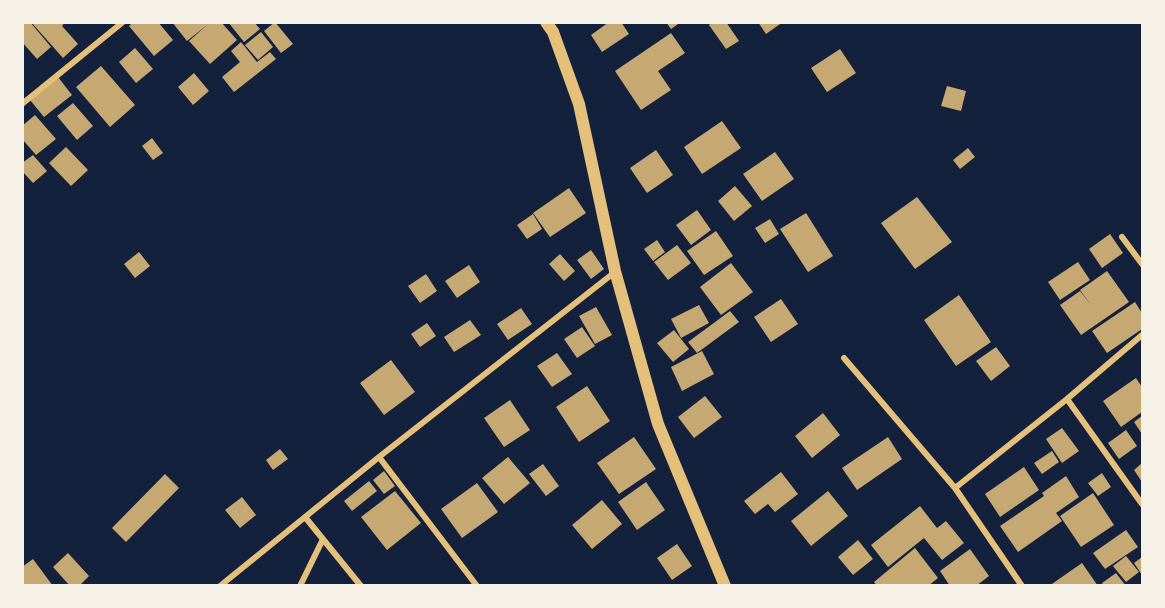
<!DOCTYPE html>
<html>
<head>
<meta charset="utf-8">
<style>
  body { margin:0 }
  #map { position:relative; width:1165px; height:608px; overflow:hidden; background:#14213d; font-family:Mulish,sans-serif }
  canvas { display:block }
  .frame { position:absolute; inset:0; border:24px solid #f6f1e7; pointer-events:none }
</style>
</head>
<body>
<div id="map">
<canvas width="1165" height="608"></canvas>
<div class="frame"></div>
</div>
<script>
const ctx = document.querySelector('canvas').getContext('2d');
ctx.lineJoin = 'round';
function fillPath(path, color) {
  ctx.fillStyle = color;
  ctx.fill(path, 'evenodd');
}
function strokePath(path, color, width, dash) {
  ctx.strokeStyle = color;
  ctx.lineWidth = width;
  ctx.lineCap = dash ? 'butt' : 'round';
  ctx.setLineDash(dash || []);
  ctx.stroke(path);
}
const building = new Path2D(`
  M22 22H30L51 47 37 59 22 42Z
  M31 22H65L62 26 78 44 63 58Z
  M133 22H158L173 40 154 56 129 26Z
  M172 22H221L237 40 210 64 189 41 207 25 187 41Z
  M228 22H254L260 29 244 42Z
  M275 22 293 44 281 53 264 31Z
  M609 22H621L629 34 602 52 591 35Z
  M666 22H681L671 29Z
  M712 22H726L739 41 726 49 709 25Z
  M758 22H783L766 34Z
  M261 32 273 47 258 60 245 45Z
  M671 33 685 53 658 71 671 90 641 110 615 71Z
  M241 42 257 62 270 52 276 59 234 92 222 77 240 62 231 51Z
  M135 48 153 69 136 83 119 62Z
  M840 49 856 73 827 92 811 68Z
  M101 66 135 105 110 127 76 87Z
  M194 73 209 91 193 105 178 87Z
  M58 77 72 95 44 117 30 100Z
  M947 86 966 91 961 111 941 106Z
  M73 103 93 126 77 140 57 116Z
  M35 115 56 139 36 155 22 139V126Z
  M722 121 741 148 702 174 684 147Z
  M152 138 163 153 153 160 142 146Z
  M66 147 88 170 71 186 49 163Z
  M968 148 975 157 960 169 953 160Z
  M656 150 673 175 647 193 630 168Z
  M775 152 794 179 762 201 743 174Z
  M33 155 47 171 33 183 22 171V163Z
  M735 186 752 206 734 221 718 201Z
  M569 188 586 213 550 237 533 213Z
  M917 197 952 242 915 269 881 223Z
  M697 210 711 230 691 245 676 225Z
  M806 213 833 256 808 272 780 229Z
  M533 214 542 229 527 239 517 225Z
  M770 219 779 234 765 243 755 228Z
  M716 231 733 256 704 275 687 251Z
  M1110 234 1123 253 1102 268 1089 249Z
  M657 240 665 252 653 261 644 249Z
  M677 245 691 263 668 280 654 262Z
  M591 250 604 269 591 279 577 260Z
  M139 252 150 266 135 278 124 264Z
  M560 254 575 271 564 281 549 264Z
  M1078 262 1090 280 1060 300 1048 282Z
  M731 263 753 292 721 315 700 287Z
  M469 265 480 282 457 298 445 281Z
  M1107 271 1129 302 1081 335 1060 305 1080 291 1091 305 1080 290Z
  M426 274 437 291 420 303 408 286Z
  M959 295 991 342 956 366 924 320Z
  M781 299 798 324 771 342 754 317Z
  M1135 302 1142 313V329L1107 353 1092 331Z
  M699 305 709 323 681 338 671 319Z
  M596 307 612 335 595 344 579 316Z
  M521 308 532 324 508 340 497 324Z
  M730 311 739 322 697 353 688 342Z
  M470 320 481 335 454 352 444 337Z
  M427 323 436 336 420 347 411 334Z
  M582 327 595 346 577 358 564 339Z
  M674 330 689 349 673 362 657 343Z
  M996 347 1010 366 991 381 976 361Z
  M702 351 714 374 682 391 671 367Z
  M557 353 572 374 552 387 537 366Z
  M391 360 415 392 384 415 360 383Z
  M1136 378 1142 387V412L1121 427 1103 401Z
  M587 386 610 421 579 442 556 407Z
  M705 396 722 417 694 438 678 417Z
  M510 400 530 430 504 447 484 418Z
  M823 413 840 435 812 458 795 436Z
  M1142 416V434L1134 422Z
  M1062 428 1079 451 1062 463 1046 439Z
  M1126 430 1137 446 1119 459 1108 443Z
  M634 437 656 469 619 494 597 463Z
  M888 437 902 459 857 490 842 468Z
  M280 449 288 459 273 470 266 460Z
  M1052 451 1059 462 1042 474 1034 463Z
  M508 457 530 483 504 504 482 478Z
  M1142 463V482L1134 470Z
  M543 464 559 486 546 496 529 474Z
  M1024 467 1039 490 1000 517 985 494Z
  M384 471 395 486 384 494 373 480Z
  M781 472 798 494 775 512 768 504 755 514 744 501Z
  M1102 473 1111 487 1098 496 1088 483Z
  M165 474 179 488 126 542 112 528Z
  M1066 476 1079 497 1056 513 1062 521 1018 552 1000 526 1044 496 1042 493Z
  M369 481 377 491 352 511 344 501Z
  M646 482 665 510 637 530 618 502Z
  M477 483 498 512 462 538 441 509Z
  M395 491 421 523 387 550 361 517Z
  M828 491 848 516 811 546 791 521Z
  M1093 493 1114 525 1081 547 1060 516Z
  M242 497 256 515 240 528 225 510Z
  M602 500 622 524 592 549 572 525Z
  M920 506 937 528 946 521 964 543 942 560 924 538 888 567 871 545Z
  M1126 530 1138 547 1105 569 1093 553Z
  M858 540 873 559 853 575 838 557Z
  M677 544 692 566 672 580 657 558Z
  M915 548 938 578 928 586H877L874 582Z
  M970 549 989 576 976 586H950L940 571Z
  M68 553 89 576 79 586H70L53 567Z
  M1126 556 1139 572 1126 582 1113 566Z
  M1142 557V575L1134 563Z
  M33 559 53 586H22V567Z
  M1082 563 1098 586H1049Z
  M1116 573 1126 586H1104L1102 583Z`);
const minor = new Path2D(`
  M22 104 123 22
  M1122 237 1142 264
  M844 358 955 488 1022 586
  M1067 399 1142 504
  M379 457 477 586
  M955 488 1067 399 1142 335
  M305 517 361 586
  M220 586 379 457 615 272
  M300 586 323 539`);
const secondary = new Path2D(`
  M546 22 553 32 579 104 615 271 658 424 725 586`);
fillPath(building, '#c6a872');
strokePath(minor, '#e5c07b', 6);
strokePath(secondary, '#e5c07b', 12);
</script>
</body>
</html>
